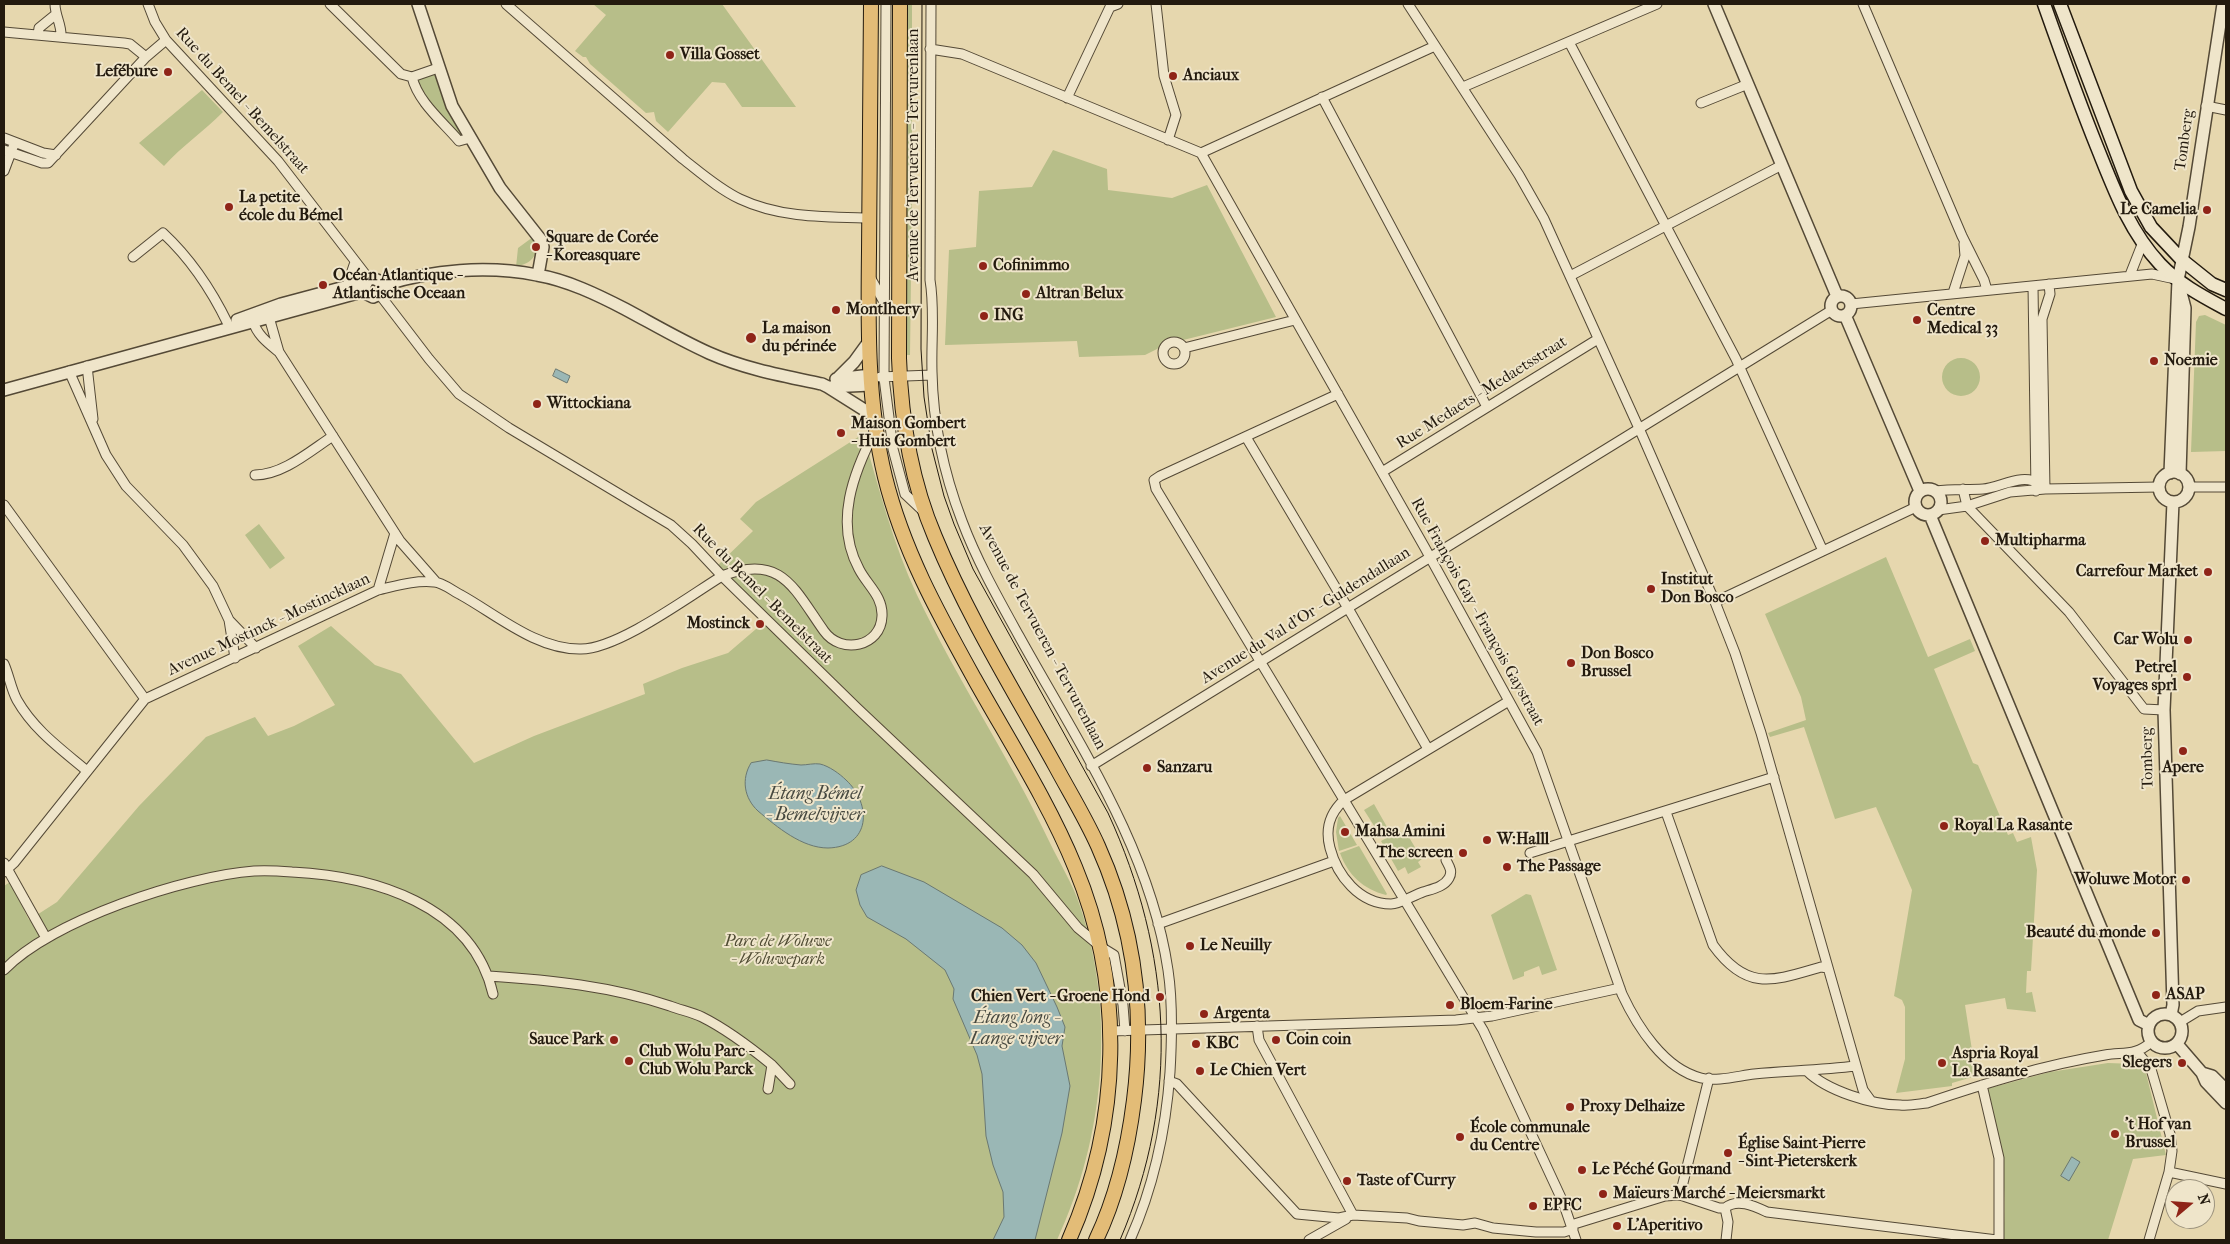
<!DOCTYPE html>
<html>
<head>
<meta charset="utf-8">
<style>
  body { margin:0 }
  #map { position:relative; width:2230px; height:1244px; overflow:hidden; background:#e6d7ae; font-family:"IM FELL French Canon",serif }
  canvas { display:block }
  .frame { position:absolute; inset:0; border:5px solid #231a0e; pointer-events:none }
  .north { position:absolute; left:2165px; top:1179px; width:50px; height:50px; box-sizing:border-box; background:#efe5ca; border:1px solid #9d947f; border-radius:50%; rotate:72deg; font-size:14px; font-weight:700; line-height:20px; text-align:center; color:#231a0e }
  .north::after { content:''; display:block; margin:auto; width:18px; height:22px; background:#8f2418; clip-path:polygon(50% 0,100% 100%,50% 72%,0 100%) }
</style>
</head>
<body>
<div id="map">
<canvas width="2230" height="1244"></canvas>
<div class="frame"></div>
<div class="north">N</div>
</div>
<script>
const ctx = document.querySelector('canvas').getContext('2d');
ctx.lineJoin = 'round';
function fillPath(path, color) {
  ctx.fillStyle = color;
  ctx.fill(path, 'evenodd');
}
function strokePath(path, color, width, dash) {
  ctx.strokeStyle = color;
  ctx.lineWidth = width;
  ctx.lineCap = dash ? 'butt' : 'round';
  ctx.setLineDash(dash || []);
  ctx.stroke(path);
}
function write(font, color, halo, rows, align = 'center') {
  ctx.font = font + ' "IM FELL French Canon",serif';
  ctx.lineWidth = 4;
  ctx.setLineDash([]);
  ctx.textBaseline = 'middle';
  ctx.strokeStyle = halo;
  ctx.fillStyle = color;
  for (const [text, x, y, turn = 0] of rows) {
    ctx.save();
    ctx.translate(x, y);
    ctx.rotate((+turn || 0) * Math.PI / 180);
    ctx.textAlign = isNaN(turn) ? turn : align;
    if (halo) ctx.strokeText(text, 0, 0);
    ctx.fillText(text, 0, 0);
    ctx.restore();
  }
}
const green = new Path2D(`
  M593 4H722L796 107H742L725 83 712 82 668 132 656 121 654 112 646 113 590 64 586 57H583L575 51 606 15Z
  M906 4H912V157L910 178 912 194 910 355H905Z
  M435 73 464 136 459 137 417 88 416 80Z
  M202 90 223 112C204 131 182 146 164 166L139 143Z
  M1053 150 1107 169 1108 190 1172 198 1207 185 1276 317 1167 344 1145 355 1079 357 1077 341 945 345 949 250 976 247 979 191 1032 187Z
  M533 237C540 256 533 262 516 267L518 248Z
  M2205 315 2226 325V451L2191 452 2196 322 2199 316Z
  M1942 377a19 19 0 1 1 38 0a19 19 0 1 1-38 0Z
  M863 434C879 488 893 544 917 595 957 680 1010 758 1050 843 1060 864 1073 884 1080 906 1116 1014 1105 1137 1057 1240H4V886L10 882 29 920 57 902 139 806 206 737 255 717 268 736 294 726 335 705 298 646 331 626 375 665 401 674 474 763 534 736 645 694 643 684 682 668 728 653 770 617 717 566 753 531 740 519 756 502Z
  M259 524 285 558 270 569 245 535Z
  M1886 557 1928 657 1970 639 1975 651 1934 669 1973 763 1978 765 2008 835 2013 833 2017 842 2031 837 2037 870 2031 971H2027L2026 993 2032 992 2036 1012 2007 1009 2005 998 1965 1005 1976 1076 1952 1083V1086L1896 1093 1905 1059V1007L1902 1000 1894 996 1912 890 1876 807 1835 819 1804 727 1770 737 1768 733 1806 720 1801 697 1765 614Z
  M1374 804 1387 827 1378 832 1364 810Z
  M1340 816 1357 845 1339 851 1336 832 1338 818Z
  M1400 831 1404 835 1407 834 1422 859 1418 862 1421 867 1408 874 1405 867 1398 871 1381 841Z
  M1359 846 1387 894 1386 895C1363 889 1348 875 1340 853Z
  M1526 894 1531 895 1557 970 1542 975 1539 966 1524 972V976L1513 980 1491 915Z
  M2108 1063 2135 1064 2146 1073 2166 1155 2133 1159 2108 1240H2003C2008 1188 2001 1138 1986 1089L2050 1072Z`);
const water = new Path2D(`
  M556 369 570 376 567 383 553 376Z
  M767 760C778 762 789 764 801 765 807 765 814 763 820 764 829 766 840 774 846 780 872 804 871 847 828 848 802 848 777 827 758 811 744 798 741 779 751 763Z
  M882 866 924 882 1002 928 1022 945 1036 963 1057 1007 1065 1027 1062 1046 1070 1086 1062 1133 1035 1240H993L1004 1217 1003 1192 993 1165 986 1136 982 1074 977 1055 953 999 954 989 945 970 906 939 867 917 860 905 856 890 861 875Z
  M2072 1157 2080 1162 2069 1181 2061 1176Z`);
const minor = new Path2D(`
  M55 4C55 16 62 25 61 37
  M148 4 155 22 166 40 278 161 369 279
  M330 4 401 74 412 77 438 68
  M506 4 683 159C701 173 719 189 740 199 780 218 825 217 869 218
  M886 4 884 378 893 449 905 494 923 511
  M931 4 930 280C935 310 931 341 932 372 933 422 944 474 962 521 977 561 998 598 1019 636 1077 741 1150 848 1168 970 1173 1003 1172 1038 1170 1072 1166 1129 1153 1188 1130 1240
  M1156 4 1164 76 1176 115 1168 140
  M1408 4 1519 175 1544 219 1642 435 1715 602 1735 653 1761 733 1863 1090 1871 1101
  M1863 4 1962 236 1984 280 1987 290
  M4 32 124 43 130 44 146 57
  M38 35 39 28 55 15
  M1569 42 1736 359 1823 551
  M930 49 962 54 1201 153 1435 46
  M412 77C418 102 443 122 459 141L470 138
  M1463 87 1657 4
  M1322 97 1487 407
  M1067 98 1110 7 1118 4
  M1701 103 1748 84
  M2206 106 2226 110
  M4 138 43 153 56 155
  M4 150 42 163H48L146 57 166 40
  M1201 153 1425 548 1537 752 1622 994C1637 1026 1664 1069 1701 1078 1716 1082 1738 1076 1754 1074 1788 1071 1822 1070 1856 1066
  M4 171 13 147
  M133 257 163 233C191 259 211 289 228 324
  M2130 275 2143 242
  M1570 276 1782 165
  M870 277 884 302
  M347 286 355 262
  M2033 286 2036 491
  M1953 293 1965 256 1964 244
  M380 295 429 359 459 394 509 428 671 525 692 544 722 576 857 708 1033 874 1078 928 1101 947 1114 955 1123 1005 1125 1031
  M1851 304 2152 274 2175 279
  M269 317 279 352
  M253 321C257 335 268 343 279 352L400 541 436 582
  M1163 353a11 11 0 1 1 22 0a11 11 0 1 1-22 0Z
  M1184 348 1295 320
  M87 366 93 419
  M69 371 106 455 126 486 183 545 213 586 229 620 235 658
  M880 377 932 375
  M1338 394 1160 476 1154 480 1156 489 1483 1030 1563 1202 1576 1240
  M1246 437 1352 615 1428 749
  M1382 472 1598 339
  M255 475C283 475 310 451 333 436
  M2189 487H2226
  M1963 489 1967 506 2069 612 2144 709 2164 710
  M2045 489 2042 319 2050 294 2049 284
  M1936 491C1951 489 1967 490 1983 489 2000 488 2023 472 2039 484
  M4 505 145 699
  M1938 510 1967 506 2010 492 2045 489 2159 487
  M378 590 395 533
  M1715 602 1916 507
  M229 620 256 648
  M4 664C9 675 11 689 17 700 34 730 61 749 87 771
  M1091 766 1832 310
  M1666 812 1713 945C1747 992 1773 981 1821 967L1828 968
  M1530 853 1774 777
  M1446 860C1449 866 1453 871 1449 878 1444 887 1432 889 1423 892 1414 895 1400 904 1391 904 1359 904 1337 875 1330 848 1325 829 1329 814 1344 800L1509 701
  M4 863 46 938
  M4 872 14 863 145 699 378 590C396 586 415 580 434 582 442 582 453 591 461 595 497 615 537 650 581 649 618 649 688 597 722 576 782 553 794 589 824 631 841 655 881 647 882 616 883 596 867 585 859 569 834 523 853 473 876 429
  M1158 924 1334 861
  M4 970C52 920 186 876 254 871 266 870 280 871 292 872 373 876 472 904 493 994
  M489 976C550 980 611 986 670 1006 680 1010 692 1012 702 1017 728 1030 750 1047 772 1065L768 1089
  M2180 1022 2198 1011 2226 1007
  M1257 1026 1259 1040 1353 1215
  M1111 1031 1456 1020 1492 1016 1620 988
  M2138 1053 2151 1069 2170 1134 2172 1151 2169 1172 2149 1240
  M772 1065 790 1084
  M1807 1071C1827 1091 1873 1105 1900 1105 1909 1106 1918 1104 1927 1103 1986 1083 2044 1065 2105 1055 2124 1052 2136 1056 2151 1042
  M1169 1081 1177 1084 1297 1214 1339 1218 1353 1215 1407 1218 1419 1221 1463 1225 1475 1223 1493 1228 1536 1232H1564L1573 1229
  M1982 1085 1999 1158V1240
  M2169 1172 2226 1184
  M1680 1195 1709 1078
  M1725 1208C1737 1198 1754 1206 1767 1212L1997 1240
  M1725 1208 1728 1222 1726 1240
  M1571 1225 1665 1196 1680 1195 1719 1208H1725
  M1309 1240 1346 1219`);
const tertiary = new Path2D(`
  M418 4 452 106 500 188 541 240 543 247 538 275
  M1714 4 1837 296
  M384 285C432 270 487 265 537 275 567 280 598 295 625 309 653 324 680 340 709 353 745 369 784 376 822 384L828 387 871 385
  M2180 289 2185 308 2180 474
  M1831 306a10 10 0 1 1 20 0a10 10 0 1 1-20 0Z
  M1845 315 1920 491
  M237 320 281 304 367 281 372 278 382 282 384 288 382 293 373 297 367 294 364 288 367 281
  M836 379 871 375
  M837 379 854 362 870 340
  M828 387 874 416
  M4 390 365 291
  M2159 487a15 15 0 1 1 30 0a15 15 0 1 1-30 0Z
  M2170 473 2178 280 2189 227 2223 4
  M1915 502a13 13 0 1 1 26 0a13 13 0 1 1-26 0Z
  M1930 515 2139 1020 2149 1025
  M2148 1031a17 17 0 1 1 34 0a17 17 0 1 1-34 0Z
  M2171 1015 2173 1005 2164 710 2173 502
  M2177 1044 2202 1073 2206 1082 2226 1103
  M2202 1073 2212 1076 2226 1090`);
const secondary = new Path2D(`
  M2044 4C2061 52 2078 100 2097 147 2114 189 2129 231 2160 264 2179 284 2202 296 2226 309
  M2060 4 2131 191 2151 227 2182 260 2212 284 2226 290`);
const primary = new Path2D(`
  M871 4C870 86 869 168 869 251 868 326 867 403 885 477 903 550 938 613 974 678 1008 739 1049 803 1075 867 1125 987 1121 1122 1069 1240
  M900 4 899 358C901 419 911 481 935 537 968 617 1014 691 1056 767 1070 793 1086 819 1098 846 1134 926 1145 1013 1134 1100 1128 1148 1117 1196 1096 1240`);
const tram = new Path2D(`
  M922 4 921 349 924 397 932 449 944 496 954 524 973 569 1108 813C1172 952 1181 1098 1120 1240`);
const markers = [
  [670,55,5,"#8f2418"],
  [168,72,5,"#8f2418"],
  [1173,76,5,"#8f2418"],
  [229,207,5,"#8f2418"],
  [2207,210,5,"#8f2418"],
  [536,247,5,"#8f2418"],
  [983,266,5,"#8f2418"],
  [323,285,5,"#8f2418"],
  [1026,294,5,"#8f2418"],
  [836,310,5,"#8f2418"],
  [984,316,5,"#8f2418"],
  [1917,320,5,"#8f2418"],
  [751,338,6,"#8f2418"],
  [2154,361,5,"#8f2418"],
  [537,404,5,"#8f2418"],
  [841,433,5,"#8f2418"],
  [1985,541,5,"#8f2418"],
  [2208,572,5,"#8f2418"],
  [1651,589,5,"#8f2418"],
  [760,624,5,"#8f2418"],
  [2188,640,5,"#8f2418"],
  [1571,663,5,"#8f2418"],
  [2187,677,5,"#8f2418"],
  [2183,751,5,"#8f2418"],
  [1147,768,5,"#8f2418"],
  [1944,826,5,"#8f2418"],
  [1345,832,5,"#8f2418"],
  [1487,840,5,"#8f2418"],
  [1463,853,5,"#8f2418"],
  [1507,867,5,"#8f2418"],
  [2186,880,5,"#8f2418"],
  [2156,933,5,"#8f2418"],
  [1190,946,5,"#8f2418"],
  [2156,995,5,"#8f2418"],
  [1160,997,5,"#8f2418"],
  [1450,1005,5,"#8f2418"],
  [1204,1014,5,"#8f2418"],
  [614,1040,5,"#8f2418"],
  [1276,1040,5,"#8f2418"],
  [1196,1044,5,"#8f2418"],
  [629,1061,5,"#8f2418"],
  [1942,1063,5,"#8f2418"],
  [2182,1063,5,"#8f2418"],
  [1200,1071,5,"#8f2418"],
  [1570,1107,5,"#8f2418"],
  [2115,1134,5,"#8f2418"],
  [1460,1137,5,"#8f2418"],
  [1728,1153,5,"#8f2418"],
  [1582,1170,5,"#8f2418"],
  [1347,1181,5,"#8f2418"],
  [1603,1194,5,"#8f2418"],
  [1533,1206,5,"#8f2418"],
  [1617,1226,5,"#8f2418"]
];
const poiNames = [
  ["Villa Gosset",680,55],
  ["Lefébure",158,72,"right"],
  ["Anciaux",1183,76],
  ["La petite",239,198],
  ["école du Bémel",239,216],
  ["Le Camelia",2197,210,"right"],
  ["Square de Corée",546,238],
  ["- Koreasquare",546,256],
  ["Cofinimmo",993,266],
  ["Océan Atlantique -",333,276],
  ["Atlantische Oceaan",333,294],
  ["Altran Belux",1036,294],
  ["Montlhery",846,310],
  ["Centre",1927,311],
  ["Medical 33",1927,329],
  ["ING",994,316],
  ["La maison",762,329],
  ["du périnée",762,347],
  ["Noemie",2164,361],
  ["Wittockiana",547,404],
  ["Maison Gombert",851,424],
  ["- Huis Gombert",851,442],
  ["Multipharma",1995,541],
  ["Carrefour Market",2198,572,"right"],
  ["Institut",1661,580],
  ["Don Bosco",1661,598],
  ["Mostinck",750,624,"right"],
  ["Car Wolu",2178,640,"right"],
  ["Don Bosco",1581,654],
  ["Brussel",1581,672],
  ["Petrel",2177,668,"right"],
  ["Voyages sprl",2177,686,"right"],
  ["Sanzaru",1157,768],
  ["Apere",2183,768,"center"],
  ["Royal La Rasante",1954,826],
  ["Mahsa Amini",1355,832],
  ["W:Halll",1497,840],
  ["The screen",1453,853,"right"],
  ["The Passage",1517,867],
  ["Woluwe Motor",2176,880,"right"],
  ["Beauté du monde",2146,933,"right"],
  ["Le Neuilly",1200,946],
  ["ASAP",2166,995],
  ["Chien Vert - Groene Hond",1150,997,"right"],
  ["Bloem-Farine",1460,1005],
  ["Argenta",1214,1014],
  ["Sauce Park",604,1040,"right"],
  ["Coin coin",1286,1040],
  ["KBC",1206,1044],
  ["Club Wolu Parc -",639,1052],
  ["Club Wolu Parck",639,1070],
  ["Aspria Royal",1952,1054],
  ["La Rasante",1952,1072],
  ["Slegers",2172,1063,"right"],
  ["Le Chien Vert",1210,1071],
  ["Proxy Delhaize",1580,1107],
  ["'t Hof van",2125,1125],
  ["Brussel",2125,1143],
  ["École communale",1470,1128],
  ["du Centre",1470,1146],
  ["Église Saint-Pierre",1738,1144],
  ["- Sint-Pieterskerk",1738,1162],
  ["Le Péché Gourmand",1592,1170],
  ["Taste of Curry",1357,1181],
  ["Maïeurs Marché - Meiersmarkt",1613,1194],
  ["EPFC",1543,1206],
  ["L'Aperitivo",1627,1226]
];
const streetNames = [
  ["Rue du Bemel - Bemelstraat",242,101,48],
  ["Tomberg",2185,140,-82],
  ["Avenue de Tervueren - Tervurenlaan",914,155,-90],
  ["Rue Medaets - Medaetsstraat",1482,393,-32],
  ["Rue du Bemel - Bemelstraat",762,594,45],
  ["Rue François Gay - François Gaystraat",1477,612,61],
  ["Avenue du Val d'Or - Guldendallaan",1306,616,-32],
  ["Avenue Mostinck - Mostincklaan",269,625,-25],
  ["Avenue de Tervueren - Tervurenlaan",1042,637,62],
  ["Tomberg",2148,758,-91]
];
const parkNames = [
  ["Parc de Woluwe",778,942],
  ["- Woluwepark",778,960]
];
const waterNames = [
  ["Étang Bémel",815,795],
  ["- Bemelvijver",815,816],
  ["Étang long -",1016,1019],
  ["Lange vijver",1016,1040]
];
fillPath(green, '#b7be89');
fillPath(water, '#9ab7b5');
strokePath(water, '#6a7872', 1);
strokePath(minor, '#544936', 11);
strokePath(tertiary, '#544936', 14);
strokePath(secondary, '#231a0e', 15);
strokePath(primary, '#231a0e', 16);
strokePath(minor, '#efe5ca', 9);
strokePath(tertiary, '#efe5ca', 11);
strokePath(secondary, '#efe5ca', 12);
strokePath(primary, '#e3bc77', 14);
strokePath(tram, '#231a0e', 1);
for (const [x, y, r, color] of markers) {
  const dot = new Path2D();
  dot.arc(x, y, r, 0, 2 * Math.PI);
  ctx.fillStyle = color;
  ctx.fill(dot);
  strokePath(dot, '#efe5ca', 2);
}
write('bold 16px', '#231a0e', '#efe5ca', poiNames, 'left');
write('16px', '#231a0e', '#efe5ca', streetNames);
write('italic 16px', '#4f4b33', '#efe5ca', parkNames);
write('italic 18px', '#474940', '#efe5ca', waterNames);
</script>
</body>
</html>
